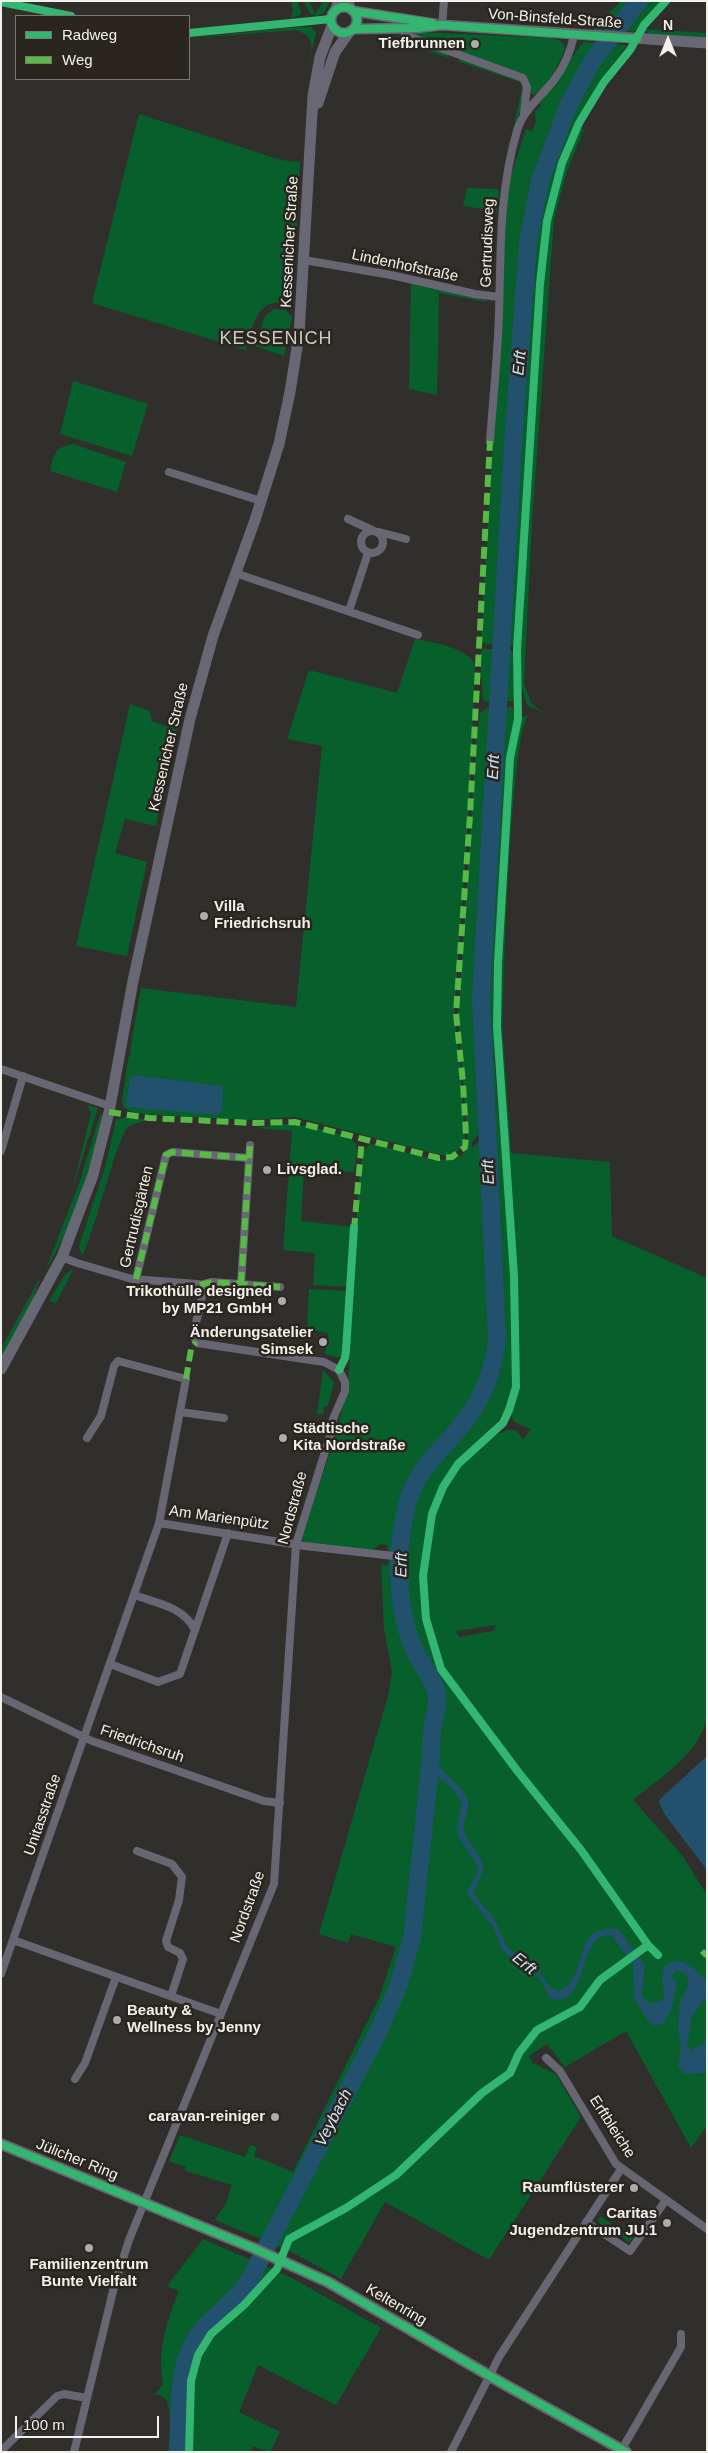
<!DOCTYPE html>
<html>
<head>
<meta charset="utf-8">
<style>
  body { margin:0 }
  #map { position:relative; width:708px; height:2453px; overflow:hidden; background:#312f2c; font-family:Helvetica,sans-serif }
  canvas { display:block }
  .frame { position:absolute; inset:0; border:2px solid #f2f0eb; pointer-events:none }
  .legend { position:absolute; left:15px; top:15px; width:175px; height:65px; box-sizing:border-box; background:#2a261f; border:1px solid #7a7771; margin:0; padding:6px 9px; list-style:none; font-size:15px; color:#f2f0eb }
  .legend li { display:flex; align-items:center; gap:10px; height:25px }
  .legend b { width:25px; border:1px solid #7a7771 }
  .north { position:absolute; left:643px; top:15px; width:50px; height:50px; -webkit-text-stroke:4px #2a261f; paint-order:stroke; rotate:0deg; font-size:14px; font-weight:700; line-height:20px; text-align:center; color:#f2f0eb }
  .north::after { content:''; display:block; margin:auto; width:18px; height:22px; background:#f2f0eb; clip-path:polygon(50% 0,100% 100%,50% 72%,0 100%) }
  .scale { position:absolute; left:15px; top:2416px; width:144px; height:22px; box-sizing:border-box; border:2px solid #f2f0eb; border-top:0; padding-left:6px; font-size:15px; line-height:18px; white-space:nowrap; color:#f2f0eb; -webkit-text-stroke:4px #2a261f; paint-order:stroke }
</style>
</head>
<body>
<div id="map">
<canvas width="708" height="2453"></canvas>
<div class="frame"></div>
<ul class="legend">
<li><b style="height:6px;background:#33b770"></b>Radweg</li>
<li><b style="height:6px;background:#58b947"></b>Weg</li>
</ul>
<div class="north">N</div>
<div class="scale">100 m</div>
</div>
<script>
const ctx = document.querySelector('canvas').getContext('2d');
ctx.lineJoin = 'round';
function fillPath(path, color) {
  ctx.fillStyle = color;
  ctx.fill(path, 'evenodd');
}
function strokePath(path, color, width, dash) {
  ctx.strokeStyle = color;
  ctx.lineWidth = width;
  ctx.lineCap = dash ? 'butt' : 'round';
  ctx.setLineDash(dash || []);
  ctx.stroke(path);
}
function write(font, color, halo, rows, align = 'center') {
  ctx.font = font + ' Helvetica,sans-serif';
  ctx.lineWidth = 5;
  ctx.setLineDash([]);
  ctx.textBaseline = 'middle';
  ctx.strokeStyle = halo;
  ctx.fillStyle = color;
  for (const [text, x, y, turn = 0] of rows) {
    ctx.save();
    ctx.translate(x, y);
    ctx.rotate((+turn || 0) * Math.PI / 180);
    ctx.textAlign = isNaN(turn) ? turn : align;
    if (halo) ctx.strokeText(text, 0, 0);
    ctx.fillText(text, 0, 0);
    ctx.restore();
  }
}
const green = new Path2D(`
  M291 1H297L301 11 300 15 291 18 293 10Z
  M304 1H309L315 14 323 1H330L324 13 317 16 310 13Z
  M622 1H634L610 30H594L595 25Z
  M645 1H663L635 31H619Z
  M298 27H311L316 32 308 69 312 46 308 36 297 30 189 38Z
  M645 29 707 33V38L649 35Z
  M418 32 551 38 561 41 565 48C561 61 546 91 533 95L530 93 528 82 413 35Z
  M584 42 601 43C515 168 518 298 510 442 506 510 499 578 497 646L481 642 508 184 526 129 532 131 536 122 535 112 541 106 539 104C547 95 580 44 584 42Z
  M421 44 446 52 450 58 413 46Z
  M610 44 626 45V47L609 69 576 120 557 173 545 219 535 310 515 645 505 647C509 558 515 470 521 382 531 261 529 145 610 44Z
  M462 58 522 81 524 86 522 105 511 140 523 83 457 61Z
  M139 114 281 160 300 162 293 299C287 304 282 302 275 303 254 305 251 334 246 350L92 303Z
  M578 129H584L567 171 554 219 532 522 524 683 531 703 542 712 527 705 519 678 529 473 545 250 555 197Z
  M467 188 499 189 497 211 463 206Z
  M411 283 487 300 486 302 439 293 437 395 409 389Z
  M274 309 286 310 292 317 284 356 255 346 265 316Z
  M73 381 148 404 132 456 60 434Z
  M73 444 126 462 117 492 50 471C55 452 53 449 73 444Z
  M415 639C431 642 468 647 475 665L470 792 454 1015 460 1063 465 1139 457 1152 449 1155H442L294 1117 248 1120 161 1115 133 1113 123 1107 122 1099 129 1055H131L130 1050 141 988 296 1007 322 746 287 739 309 670 397 693Z
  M483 649H496L494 701 486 702 483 700 480 655Z
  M505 650H511L515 654 514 697 512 701 503 702 504 655 510 657 511 653Z
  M130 704 150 711 152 721 170 728 175 719 179 720 163 789 156 826 125 819 115 853 147 862 127 956 76 946Z
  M512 707C519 726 508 752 507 772 502 831 499 890 495 949 487 1064 508 1178 512 1293 513 1323 519 1362 513 1390 505 1428 472 1440 451 1469 432 1494 428 1526 423 1556H427L433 1516 443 1490 456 1469 486 1440 507 1430H516L523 1440 531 1429 514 1422 510 1414 517 1389 519 1347 499 1006 511 772C514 756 513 727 525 715L528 716C511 732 502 997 503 1036 505 1075 509 1114 511 1153L610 1162 612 1236 707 1278V1717C700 1753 660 1778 633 1800L682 1855 707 1895V2126L691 2148 626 2031 565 2067 547 2044 529 2056 533 2063 556 2074 581 2117 489 2260 385 2202 341 2279 290 2251 215 2220 226 2203 232 2185 185 2171 186 2167 169 2161 180 2135 245 2157 250 2145 257 2147 254 2156 293 2172 379 1998 396 1947 351 1934 348 1943 319 1934 388 1696 392 1672 384 1629 381 1564 387 1566 390 1559 387 1545 381 1544 372 1550 305 1542 301 1538C320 1479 345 1422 350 1359L347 1358 359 1181 363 1151 369 1145 373 1144 436 1160 454 1159 462 1155 468 1144 458 1018 477 734 480 713 487 708 493 713 484 826 477 982 476 1021 482 1131 472 1142V1148L483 1138 493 1304V1342L490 1356 479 1391 464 1416 414 1475 400 1517 397 1555H405C407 1530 409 1503 421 1480 430 1463 446 1451 458 1436 488 1403 503 1361 502 1317L484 1017 488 898 500 724 503 708ZM497 1625 493 1631 459 1637 456 1631Z
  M87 1105 98 1108 72 1191 91 1113Z
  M101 1112 102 1118C90 1171 74 1225 45 1271L79 1184Z
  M126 1117 146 1120C141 1122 133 1124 128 1127 118 1134 94 1235 82 1256L79 1246 105 1167 116 1120Z
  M286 1124C302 1125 345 1132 356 1143L357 1153 354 1172 304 1170 301 1221 352 1227 349 1287 313 1285 315 1253 283 1250 292 1131 256 1128Z
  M73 1270 56 1303 49 1301 66 1273Z
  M41 1276 33 1299 1 1360V1349Z
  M309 1289 349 1291 343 1358 325 1355 328 1333 307 1329Z
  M323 1370 334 1382 328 1406H324L323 1414H317Z
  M600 2216 634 2239 627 2242 621 2235 612 2232 608 2226 601 2225 598 2221Z
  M203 2239 292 2278 381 2328 336 2405 258 2365 239 2412 280 2432 270 2452 253 2446 251 2450 254 2452H168C170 2441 173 2402 163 2397 161 2395 158 2395 155 2395L163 2384C157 2350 166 2323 179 2291L167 2286Z`);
const water = new Path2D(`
  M134 1075 223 1086 222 1112 217 1115 128 1107 126 1105 130 1078Z
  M432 1732C434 1739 437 1763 439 1766 446 1778 460 1783 467 1798 473 1810 460 1820 465 1834 469 1847 482 1854 484 1868L473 1893 495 1920 507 1947 537 1969 550 1987 559 1991C594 1973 567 1926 618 1929L645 1966 642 1995 649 2004 664 2000C666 1984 652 1962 680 1961L691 1966 706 1980 707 1996 692 2016 687 2046 692 2051 694 2048 701 2046 707 2038 705 2073 685 2074 678 2066 681 2047 678 2026 680 2000C686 1992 692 1982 684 1972L676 1971 671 1977 677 1983 672 2007 664 2023 655 2026 648 2021 634 1998 633 1964 611 1935C576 1930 591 2012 549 1998L543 1983 536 1974 502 1950 494 1928 468 1895C468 1883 479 1877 478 1866L458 1836 457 1826 462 1803 453 1789 429 1769 425 1741Z
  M707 1756V1870L665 1815 659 1802 661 1798Z`);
const stream = new Path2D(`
  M501 651 511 654
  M422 1663 430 1658`);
const river = new Path2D(`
  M431 1754C431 1747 431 1739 432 1732 433 1718 440 1704 436 1690 431 1675 419 1662 413 1647 395 1603 396 1546 408 1501 418 1466 447 1446 467 1418 484 1396 493 1369 497 1341L481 996 514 429 528 243 540 181 569 104 594 58 639 1
  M178 2452C181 2411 174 2364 202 2330 217 2312 237 2301 249 2281L377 2034 398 1987 412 1938 431 1757`);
const minor = new Path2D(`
  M402 24 405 35 523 78 527 87 524 113
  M442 25 444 1
  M304 260 391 275 475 294 499 297
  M490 441C493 398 498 355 499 312 501 250 499 192 517 131 523 110 541 97 554 80 564 67 571 50 574 35
  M169 472 261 501
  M348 519 372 530
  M361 542a11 11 0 1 1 22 0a11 11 0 1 1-22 0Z
  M379 532 406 539
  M235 573 418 635
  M349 611 368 553
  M1 1069 110 1106
  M1 1151 23 1076
  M62 1257 77 1263 132 1279 198 1284C211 1295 187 1329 197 1343L324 1362 339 1370 345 1382V1391L333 1419 330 1436 296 1544 274 1884 129 2240 114 2287 74 2452
  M136 1279 166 1155 172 1152 249 1158
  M241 1284 250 1145
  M200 1285 212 1282 280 1287
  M180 1412 224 1418
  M159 1523 305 1546 394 1556
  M134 1595C157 1603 184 1607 195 1630
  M110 1664 158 1682 180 1674 228 1533
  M1 1697 92 1741 264 1801 280 1803
  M137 1851 172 1864 182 1877 179 1900 166 1941 168 1947 180 1953 183 1959 171 1996
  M13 1940 221 2014
  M1 1974 159 1523 186 1379 118 1361 114 1366 101 1416 87 1438
  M546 2058 560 2071 616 2164 707 2229
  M75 2079 85 2063 116 1977
  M586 2222 630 2251 666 2200
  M622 2449 681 2347V2334
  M1 2451 57 2396 64 2394 87 2398
  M451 2452 499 2357 621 2169`);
const tertiary = new Path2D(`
  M349 1 350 9
  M335 10 338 1`);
const secondary = new Path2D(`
  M331 20a13 13 0 1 1 26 0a13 13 0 1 1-26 0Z
  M353 11 435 24
  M353 29 416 28 442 25 707 43
  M318 103 335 52 350 31
  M1 1369 62 1257 93 1175 109 1112 133 981 190 719 213 636 255 520 279 444 290 392 299 335 313 96 320 57 332 26`);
const primary = new Path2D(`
  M1 2144 253 2248 328 2282 502 2383 626 2452`);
const quiet = new Path2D(`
  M109 1112 149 1118 254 1123 295 1122 439 1158 452 1157 465 1147 466 1135 463 1083 456 1013 470 815 490 441
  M354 1230 362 1138
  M136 1279 166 1155 172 1152 249 1158
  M241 1284 250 1145
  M200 1285 212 1282 280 1287
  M186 1379 191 1349 196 1342
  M702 1951 707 1956`);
const cycleway = new Path2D(`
  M1 2 71 16
  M331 20a13 13 0 1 1 26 0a13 13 0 1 1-26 0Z
  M353 11 432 23
  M353 29 416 28 442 25 637 39
  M189 33 331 19
  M339 1370 345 1358 346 1350 354 1227
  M658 1955 648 1945 581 1850 519 1773 441 1669 426 1619 423 1576 432 1514 443 1487 458 1464 503 1423 509 1410 516 1387 514 1276 497 1027 498 962 510 758 518 719 517 649 540 284 547 221 562 163 579 123 604 82 630 50 644 25 666 1
  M1 2144 253 2248 328 2282 502 2383 626 2452
  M189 2452 191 2381 198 2355 211 2334 244 2305 277 2269 289 2239 346 2208 396 2175 482 2093 510 2073 519 2053 537 2030 580 2007 600 1980 648 1945`);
const markers = [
  [475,44,5,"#aeaca8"],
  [204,916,5,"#aeaca8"],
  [267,1170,5,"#aeaca8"],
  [282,1301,5,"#aeaca8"],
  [323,1342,5,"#aeaca8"],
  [283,1438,5,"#aeaca8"],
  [117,2020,5,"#aeaca8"],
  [275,2117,5,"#aeaca8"],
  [634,2188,5,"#aeaca8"],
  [667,2223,5,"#aeaca8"],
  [89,2248,5,"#aeaca8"]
];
const streetNames = [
  ["Von-Binsfeld-Straße",555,19,4],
  ["Kessenicher Straße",290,242,-87],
  ["Gertrudisweg",488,243,-88],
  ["Lindenhofstraße",405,266,12],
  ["Kessenicher Straße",169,747,-77],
  ["Gertrudisgärten",137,1217,-77],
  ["Nordstraße",293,1508,-75],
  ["Am Marienpütz",219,1518,8],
  ["Friedrichsruh",142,1744,19],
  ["Unitasstraße",43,1815,-71],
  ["Nordstraße",248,1907,-70],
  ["Erftbleiche",612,2127,57],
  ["Jülicher Ring",77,2160,22],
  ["Keltenring",396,2305,30]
];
const poiNames = [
  ["Tiefbrunnen",465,44],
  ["Villa",214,907,"left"],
  ["Friedrichsruh",214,924,"left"],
  ["Livsglad.",277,1170,"left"],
  ["Trikothülle designed",272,1292],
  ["by MP21 GmbH",272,1309],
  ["Änderungsatelier",313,1333],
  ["Simsek",313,1350],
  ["Städtische",293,1429,"left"],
  ["Kita Nordstraße",293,1446,"left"],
  ["Beauty &",127,2011,"left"],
  ["Wellness by Jenny",127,2028,"left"],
  ["caravan-reiniger",265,2117],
  ["Raumflüsterer",624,2188],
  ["Caritas",657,2214],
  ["Jugendzentrum JU.1",657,2231],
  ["Familienzentrum",89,2265,"center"],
  ["Bunte Vielfalt",89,2282,"center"]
];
const waterNames = [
  ["Erft",520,363,-85],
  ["Erft",494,767,-87],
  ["Erft",489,1172,-93],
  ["Erft",402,1565,-89],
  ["Erft",524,1964,38],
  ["Veybach",334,2118,-63]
];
const quarterNames = [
  ["KESSENICH",276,339]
];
fillPath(green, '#075f2c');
fillPath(water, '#22516d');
strokePath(stream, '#22516d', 3);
strokePath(river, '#22516d', 18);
strokePath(minor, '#676672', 8);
strokePath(tertiary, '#676672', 10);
strokePath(secondary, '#686774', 11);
strokePath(primary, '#666570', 12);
strokePath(quiet, '#58b947', 6, [12, 6]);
strokePath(cycleway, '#33b770', 8);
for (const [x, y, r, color] of markers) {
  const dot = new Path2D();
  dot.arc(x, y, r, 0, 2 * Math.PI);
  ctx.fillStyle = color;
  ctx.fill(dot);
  strokePath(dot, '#2a261f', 2);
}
write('15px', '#f2f0eb', '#2a261f', streetNames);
write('bold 15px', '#f2f0eb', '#2a261f', poiNames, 'right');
write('italic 16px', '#cee3f2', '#2a261f', waterNames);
ctx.letterSpacing = '1px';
write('18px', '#d0cbc2', '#2a261f', quarterNames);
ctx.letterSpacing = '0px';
</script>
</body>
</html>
